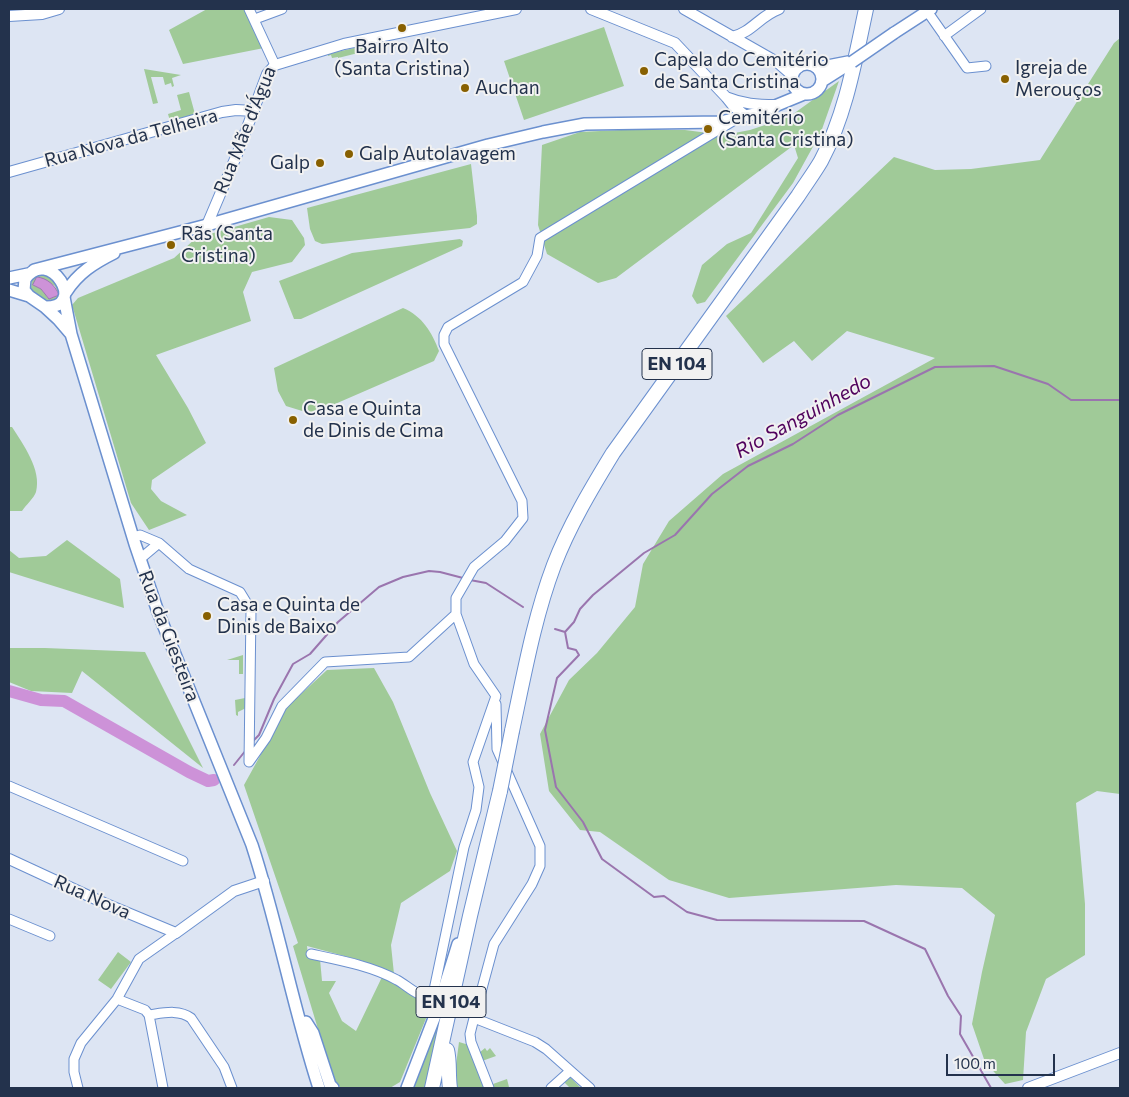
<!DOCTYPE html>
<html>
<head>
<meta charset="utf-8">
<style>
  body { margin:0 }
  #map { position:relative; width:1129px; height:1097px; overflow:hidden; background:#dde5f3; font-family:Commissioner,sans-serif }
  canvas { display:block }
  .frame { position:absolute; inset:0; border:10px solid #23324c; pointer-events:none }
  .scale { position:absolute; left:946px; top:1054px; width:109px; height:22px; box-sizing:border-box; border:2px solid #23324c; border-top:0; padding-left:6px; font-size:15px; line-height:18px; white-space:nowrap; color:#23324c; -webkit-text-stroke:4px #f1f1f1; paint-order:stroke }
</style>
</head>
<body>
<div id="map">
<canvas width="1129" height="1097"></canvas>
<div class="frame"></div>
<div class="scale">100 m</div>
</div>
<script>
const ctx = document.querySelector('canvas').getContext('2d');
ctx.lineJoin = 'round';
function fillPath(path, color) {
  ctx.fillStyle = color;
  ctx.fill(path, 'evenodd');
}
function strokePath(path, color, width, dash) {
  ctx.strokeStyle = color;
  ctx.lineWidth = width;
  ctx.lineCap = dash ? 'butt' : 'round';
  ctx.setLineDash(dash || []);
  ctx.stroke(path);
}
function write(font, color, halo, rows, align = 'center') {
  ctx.font = font + ' Commissioner,sans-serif';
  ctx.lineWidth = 4;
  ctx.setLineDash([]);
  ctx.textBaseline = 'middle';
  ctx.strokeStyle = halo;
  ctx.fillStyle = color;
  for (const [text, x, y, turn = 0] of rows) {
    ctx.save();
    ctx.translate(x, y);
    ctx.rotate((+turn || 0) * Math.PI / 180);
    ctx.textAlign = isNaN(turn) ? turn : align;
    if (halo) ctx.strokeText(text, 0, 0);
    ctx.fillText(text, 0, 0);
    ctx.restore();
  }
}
const green = new Path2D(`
  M207 9H246L264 48 183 64 169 30Z
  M604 27 624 86 524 120 504 61Z
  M1120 38V794L1097 791 1076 803 1085 904V955L1046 979 1026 1032 1023 1080 1005 1084 985 1062 972 1024 982 972 995 915 962 888 896 885 729 898 669 880 600 832 580 830 549 791 540 734 569 680 597 653 635 607 643 564 669 521 723 474 935 358 847 331 812 361 794 341 763 363 726 316 894 157 935 170 971 169 1040 160 1114 43Z
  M363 46 362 52 338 58V57L332 58 331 55 328 56V54Z
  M144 69 181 75 172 78 174 86 172 87 171 83 165 85 163 77H151L158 103 153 104Z
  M839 81 821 132 793 183 705 302 697 304 692 296 702 265 727 244 751 233 798 158 794 145 616 278 598 283 547 254 538 225 542 145 580 132 621 130H685L724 135 750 130 789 117Z
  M189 92 195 114 170 121 168 114 181 110 177 95Z
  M471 164 477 216V224L470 228 322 244 315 241 310 229 307 208Z
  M269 217 292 220 304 238 305 245 292 262 252 272 243 292 251 321 156 355 188 408 206 443 152 480 151 489 161 501 187 515 149 530 131 503 72 305 78 298 174 258 196 238Z
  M460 239 463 241 462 246 301 319H294L279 281 352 253Z
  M45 275 56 280 61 294 56 300C46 302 37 297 31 288L32 279 36 276ZM38 277 55 286 59 295 49 299 41 289 33 285Z
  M403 308C422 316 432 332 439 351L434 361 312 414 286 406 278 391 274 368Z
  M9 427H12C23 444 42 470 36 492 34 498 26 505 22 511H9Z
  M67 540 120 579 124 608 9 572V550L19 558 46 556Z
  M9 648H45L145 652 203 768 82 671 72 693 31 691 9 682Z
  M243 655V674H239V660H227Z
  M374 668 393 702 430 793 457 851 450 871 401 903 391 945 394 974 363 961 307 946 308 955 320 959 322 981H336L329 993 342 1021 356 1031 382 977 434 999 400 1082 390 1088H341L333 1079 293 946 298 943 244 785 287 707 327 670Z
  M245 698 246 708 238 712V716L236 715 235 700Z
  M118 952 131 962 111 989 98 980Z
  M450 977 427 1088H411Z
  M459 1042 469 1045 485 1088H458L454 1080Z
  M485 1048 487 1051 490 1048 496 1056 482 1061 479 1053Z
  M569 1076 581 1088H570L563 1081Z
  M507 1079 509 1087 494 1088 493 1084Z`);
const water = new Path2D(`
  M37 277C47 278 55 285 59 295L49 299 41 289 33 285Z`);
const stream = new Path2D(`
  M470 580 486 583 523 607
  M555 629 565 632 574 622 580 609 593 595 644 553 675 535 712 494 748 466 793 444 838 415 935 367 994 366 1048 384 1071 400H1120
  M565 632 568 648 576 650 579 655 557 678 545 730 556 787 583 822 602 859 654 897 664 896 687 912 717 920 864 921 925 949 948 996 961 1016 960 1034 991 1088
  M252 742 259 735 274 699 293 664 310 654 338 622 379 587 403 577 429 571 440 572 463 578
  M234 765 246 750`);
const river = new Path2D(`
  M9 691 41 700 64 701 189 772 208 781 214 780`);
const minor = new Path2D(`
  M249 9 275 65
  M927 11 967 68 986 66
  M255 19 282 9
  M944 36 981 9
  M133 538 140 535 159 543 189 569 240 592 251 610 249 762
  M140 559 159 543
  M249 762 266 738 282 706 325 662 409 657 456 614
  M9 786 183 861
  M9 919 50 936
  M311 954C339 960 372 966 397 980 407 985 420 1000 431 994L434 990 464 847 476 810 479 787 473 762 496 696 474 664 456 614V598L474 567 505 541 523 518 522 501 444 344V335L448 327 523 282 537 256 540 238 733 121
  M117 999 145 1010 149 1015 163 1088
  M149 1015C163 1013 179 1009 191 1018L224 1067 232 1088
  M474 1018 535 1042 546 1049 590 1088
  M78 1088 74 1072V1059L81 1043 117 999 139 959 176 933
  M489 1088 471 1042 470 1034 474 1018 494 944 532 884 540 866V846L497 749 496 704
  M551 1088 570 1071`);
const tertiary = new Path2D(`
  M591 9 675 43 726 97 734 107 746 116
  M684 9 777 62 793 76
  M9 16 42 14 59 9
  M732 37C751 33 761 15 779 9
  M781 63 798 68
  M726 97C743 104 757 105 776 105
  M9 172 222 112 236 110 254 111
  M207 225 238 152 267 74 275 65 344 44 516 9
  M9 859 104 903 176 933 234 891 264 881
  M1028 1088 1120 1053`);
const secondary = new Path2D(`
  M894 33 931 9
  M792 79a15 15 0 1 1 30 0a15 15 0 1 1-30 0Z
  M817 68 848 62
  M822 81 852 62
  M34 270 207 225 488 145 543 132 585 124 720 122 758 113 804 94
  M9 278 28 274
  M9 290 29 296
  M66 292C78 273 94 263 114 253
  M64 297 71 334 135 544 158 612 252 845C278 925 293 1008 319 1088
  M45 307C89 308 49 245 25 279L24 290 29 296 45 307 58 319 70 333
  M306 1022 313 1033 330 1085 333 1088
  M407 1088 438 1008 458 944`);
const primary = new Path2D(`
  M512 731C524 675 534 618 554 565 569 526 591 489 613 453L798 196C805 185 814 173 821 161 846 114 855 60 866 9
  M447 1050C450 1062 448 1075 450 1088
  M432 1088 470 916 500 791`);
const secondaryBridge = new Path2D(`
  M852 62 894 33`);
const primaryBridge = new Path2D(`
  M500 791 512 731`);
const markers = [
  [402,28,5,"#886000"],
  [644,71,5,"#886000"],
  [1005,79,5,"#886000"],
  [465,88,5,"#886000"],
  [708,129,5,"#886000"],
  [349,154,5,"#886000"],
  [320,163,5,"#886000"],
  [171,245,5,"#886000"],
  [293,420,5,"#886000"],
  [207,616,5,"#886000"]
];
const shields = [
  [677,364,70],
  [451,1002,70]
];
const shieldNames = [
  ["EN 104",677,364],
  ["EN 104",451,1002]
];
const poiNames = [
  ["Bairro Alto",402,47,"center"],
  ["(Santa Cristina)",402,69,"center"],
  ["Capela do Cemitério",654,60],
  ["de Santa Cristina",654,82],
  ["Igreja de",1015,68],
  ["Merouços",1015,90],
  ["Auchan",475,88],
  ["Cemitério",718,118],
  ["(Santa Cristina)",718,140],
  ["Galp Autolavagem",359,154],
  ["Galp",310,163,"right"],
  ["Rãs (Santa",181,234],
  ["Cristina)",181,256],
  ["Casa e Quinta",303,409],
  ["de Dinis de Cima",303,431],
  ["Casa e Quinta de",217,605],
  ["Dinis de Baixo",217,627]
];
const streetNames = [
  ["Rua Mãe d'Água",245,130,-68],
  ["Rua Nova da Telheira",131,138,-15],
  ["Rua da Giesteira",169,636,69],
  ["Rua Nova",92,897,24]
];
const waterNames = [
  ["Rio Sanguinhedo",803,416,-29]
];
fillPath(green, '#a0ca98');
fillPath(water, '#cd92d8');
strokePath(water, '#9a75ae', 1);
strokePath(stream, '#9a75ae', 2);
strokePath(river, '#cd92d8', 12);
strokePath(minor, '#6b90cf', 11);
strokePath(tertiary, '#6b90cf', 12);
strokePath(secondary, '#6b90cf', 14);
strokePath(primary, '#6b90cf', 16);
strokePath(minor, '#fff', 9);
strokePath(tertiary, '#fff', 10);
strokePath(secondary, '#fff', 11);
strokePath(primary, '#fff', 14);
strokePath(secondaryBridge, '#6b90cf', 14, []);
strokePath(primaryBridge, '#6b90cf', 16, []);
strokePath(secondaryBridge, '#fff', 11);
strokePath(primaryBridge, '#fff', 14);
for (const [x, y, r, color] of markers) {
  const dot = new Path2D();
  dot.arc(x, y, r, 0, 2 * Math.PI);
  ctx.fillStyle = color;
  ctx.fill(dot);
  strokePath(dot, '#f1f1f1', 2);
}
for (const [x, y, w] of shields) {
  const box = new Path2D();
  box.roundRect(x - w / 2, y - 15.5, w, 31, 4);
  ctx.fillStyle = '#f1f1f1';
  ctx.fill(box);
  strokePath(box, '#23324c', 1);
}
write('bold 18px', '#23324c', null, shieldNames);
write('19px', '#23324c', '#f1f1f1', poiNames, 'left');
write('19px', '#23324c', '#f1f1f1', streetNames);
write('italic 20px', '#50025d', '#f1f1f1', waterNames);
</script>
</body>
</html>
